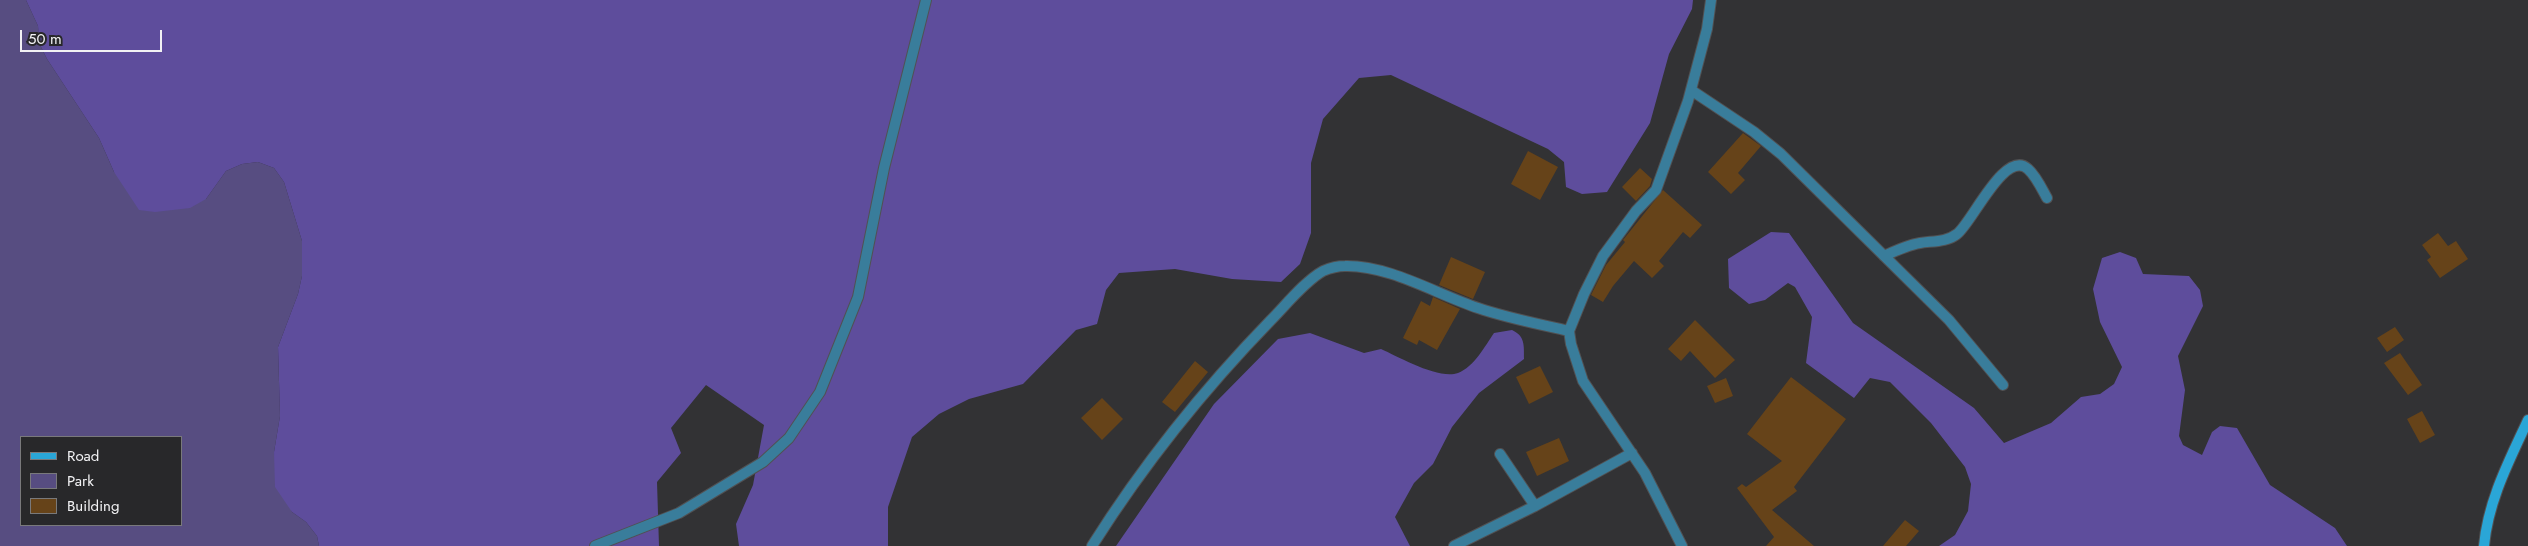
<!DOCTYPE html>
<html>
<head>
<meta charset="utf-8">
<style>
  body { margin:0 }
  #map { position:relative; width:2528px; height:546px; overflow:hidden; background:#323234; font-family:Jost,sans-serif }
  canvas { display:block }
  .legend { position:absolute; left:20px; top:436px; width:162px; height:90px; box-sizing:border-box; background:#28282a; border:1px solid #79797b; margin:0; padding:6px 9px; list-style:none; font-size:15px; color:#f2f2f4 }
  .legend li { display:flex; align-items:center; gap:10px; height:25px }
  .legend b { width:25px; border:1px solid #79797b }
  .scale { position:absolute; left:20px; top:30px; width:142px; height:22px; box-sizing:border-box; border:2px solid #f2f2f4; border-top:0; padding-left:6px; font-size:15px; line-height:18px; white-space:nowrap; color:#f2f2f4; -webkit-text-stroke:4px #28282a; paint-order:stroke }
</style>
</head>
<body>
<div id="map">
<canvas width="2528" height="546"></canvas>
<ul class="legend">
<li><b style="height:6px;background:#2aa6d7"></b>Road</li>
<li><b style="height:14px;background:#574d81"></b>Park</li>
<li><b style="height:14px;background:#664319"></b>Building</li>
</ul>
<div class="scale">50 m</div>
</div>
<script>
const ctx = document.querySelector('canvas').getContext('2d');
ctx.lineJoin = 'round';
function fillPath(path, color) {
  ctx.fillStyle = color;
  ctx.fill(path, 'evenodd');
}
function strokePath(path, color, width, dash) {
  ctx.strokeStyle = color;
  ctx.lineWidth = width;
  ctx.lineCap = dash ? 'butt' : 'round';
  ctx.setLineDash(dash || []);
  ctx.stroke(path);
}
const green = new Path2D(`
  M0 0H26L38 26 39 43 47 59 99 138 114 172 206 199 226 171 242 164 258 162 274 168 284 182 302 241V276L298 294 278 347 280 416 274 452 292 512 306 522 317 536 319 546H0ZM21 437H181V525H21Z`);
const forest = new Path2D(`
  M26 0H1693L1692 9 1669 54 1650 123 1607 192 1582 194 1566 187 1564 162 1548 149 1391 75 1359 78 1323 119 1311 163V233L1300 264 1281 282 1232 279 1175 269 1119 273 1106 290 1097 324 1076 330 1023 384 969 399 939 414 912 437 888 507V546H739L736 524 753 485 764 425 706 385 671 428 681 453 657 482 659 546H319L317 536 306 522 292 512 275 487 274 452 280 416 278 347 298 294 302 276V241L284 182 274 168 258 162 242 164 226 171 206 199 190 208 155 212 139 210 114 172 99 138 47 59 39 43 38 26Z
  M1771 232 1789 233 1853 323 1974 408 2004 443 2051 423 2081 397 2100 394 2114 384 2122 367 2100 322 2093 289 2102 258 2120 252 2136 258 2143 274 2189 276 2200 290 2203 306 2178 356 2185 390 2179 436 2183 445 2202 455 2212 432 2220 426 2237 428 2270 485 2335 528 2347 546H1939L1955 535 1968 511 1971 484 1965 467 1931 423 1890 382 1870 378 1854 398 1806 363 1812 317 1795 287 1788 283 1765 300 1749 304 1729 288 1728 259Z
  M1512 330C1525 336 1524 345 1524 359L1479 393 1452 427 1433 464 1414 483 1395 517 1410 546H1116L1214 404 1278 339 1310 333 1364 353 1381 349C1399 357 1439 380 1458 373 1474 367 1485 346 1494 333Z`);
const building = new Path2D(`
  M1743 133 1761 146 1738 173 1745 180 1731 194 1708 172Z
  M1528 151 1558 167 1540 200 1511 184Z
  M1640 168 1652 179 1650 186 1636 201 1622 187Z
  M1663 190 1702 225 1690 238 1683 232 1659 261 1664 266 1652 278 1634 261 1613 286 1603 302 1591 295 1606 265 1625 242 1623 240Z
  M2438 233 2448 246 2456 241 2468 259 2440 278 2427 260 2431 257 2422 245Z
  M1451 257 1485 272 1473 299 1439 285Z
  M1433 297 1460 309 1437 350 1419 340 1417 345 1403 338 1421 301 1430 306Z
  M1695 320 1735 360 1715 378 1690 351 1681 361 1668 349Z
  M2395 327 2404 340 2387 352 2377 338Z
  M2400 353 2422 385 2408 395 2384 363Z
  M1195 361 1208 372 1175 412 1162 402Z
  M1540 366 1553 392 1529 404 1516 377Z
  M1791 377 1846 419 1794 487 1797 491 1772 510 1814 546H1766L1774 537 1737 488 1742 484 1746 487 1782 461 1747 434Z
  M1726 378 1733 396 1715 403 1707 386Z
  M1102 398 1123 419 1102 440 1081 418Z
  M2422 411 2435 435 2420 443 2407 419Z
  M1559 438 1569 461 1537 476 1526 452Z
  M1905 520 1919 531 1906 546H1883Z`);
const lane = new Path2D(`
  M595 546 679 513 763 462 789 438 820 392 858 297 884 168 926 0`);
const street = new Path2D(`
  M1691 90 1754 132 1781 154 1949 320 2003 385
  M1884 256C1895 251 1908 245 1920 243 1932 241 1947 242 1957 234 1972 223 2005 148 2028 169 2036 176 2042 189 2047 198
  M1500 454 1535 506
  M1092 546C1143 465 1204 389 1271 320 1285 306 1305 281 1323 271 1330 268 1337 266 1345 266 1389 265 1436 294 1478 308 1507 318 1539 324 1569 331
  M1454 546 1535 506 1632 453
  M1682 546 1645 473 1583 381 1571 344 1569 331 1584 294 1603 256 1636 211 1656 190 1688 101 1707 29 1711 0`);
const secondary = new Path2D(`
  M2484 546C2488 501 2509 461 2528 420`);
fillPath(green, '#574d81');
fillPath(forest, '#5e4d9c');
fillPath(building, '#664319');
strokePath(lane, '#515153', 12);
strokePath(street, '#515153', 12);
strokePath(secondary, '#515153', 12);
strokePath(lane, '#397d9b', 10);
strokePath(street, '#397d9b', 10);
strokePath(secondary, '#2aa6d7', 10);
</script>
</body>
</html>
